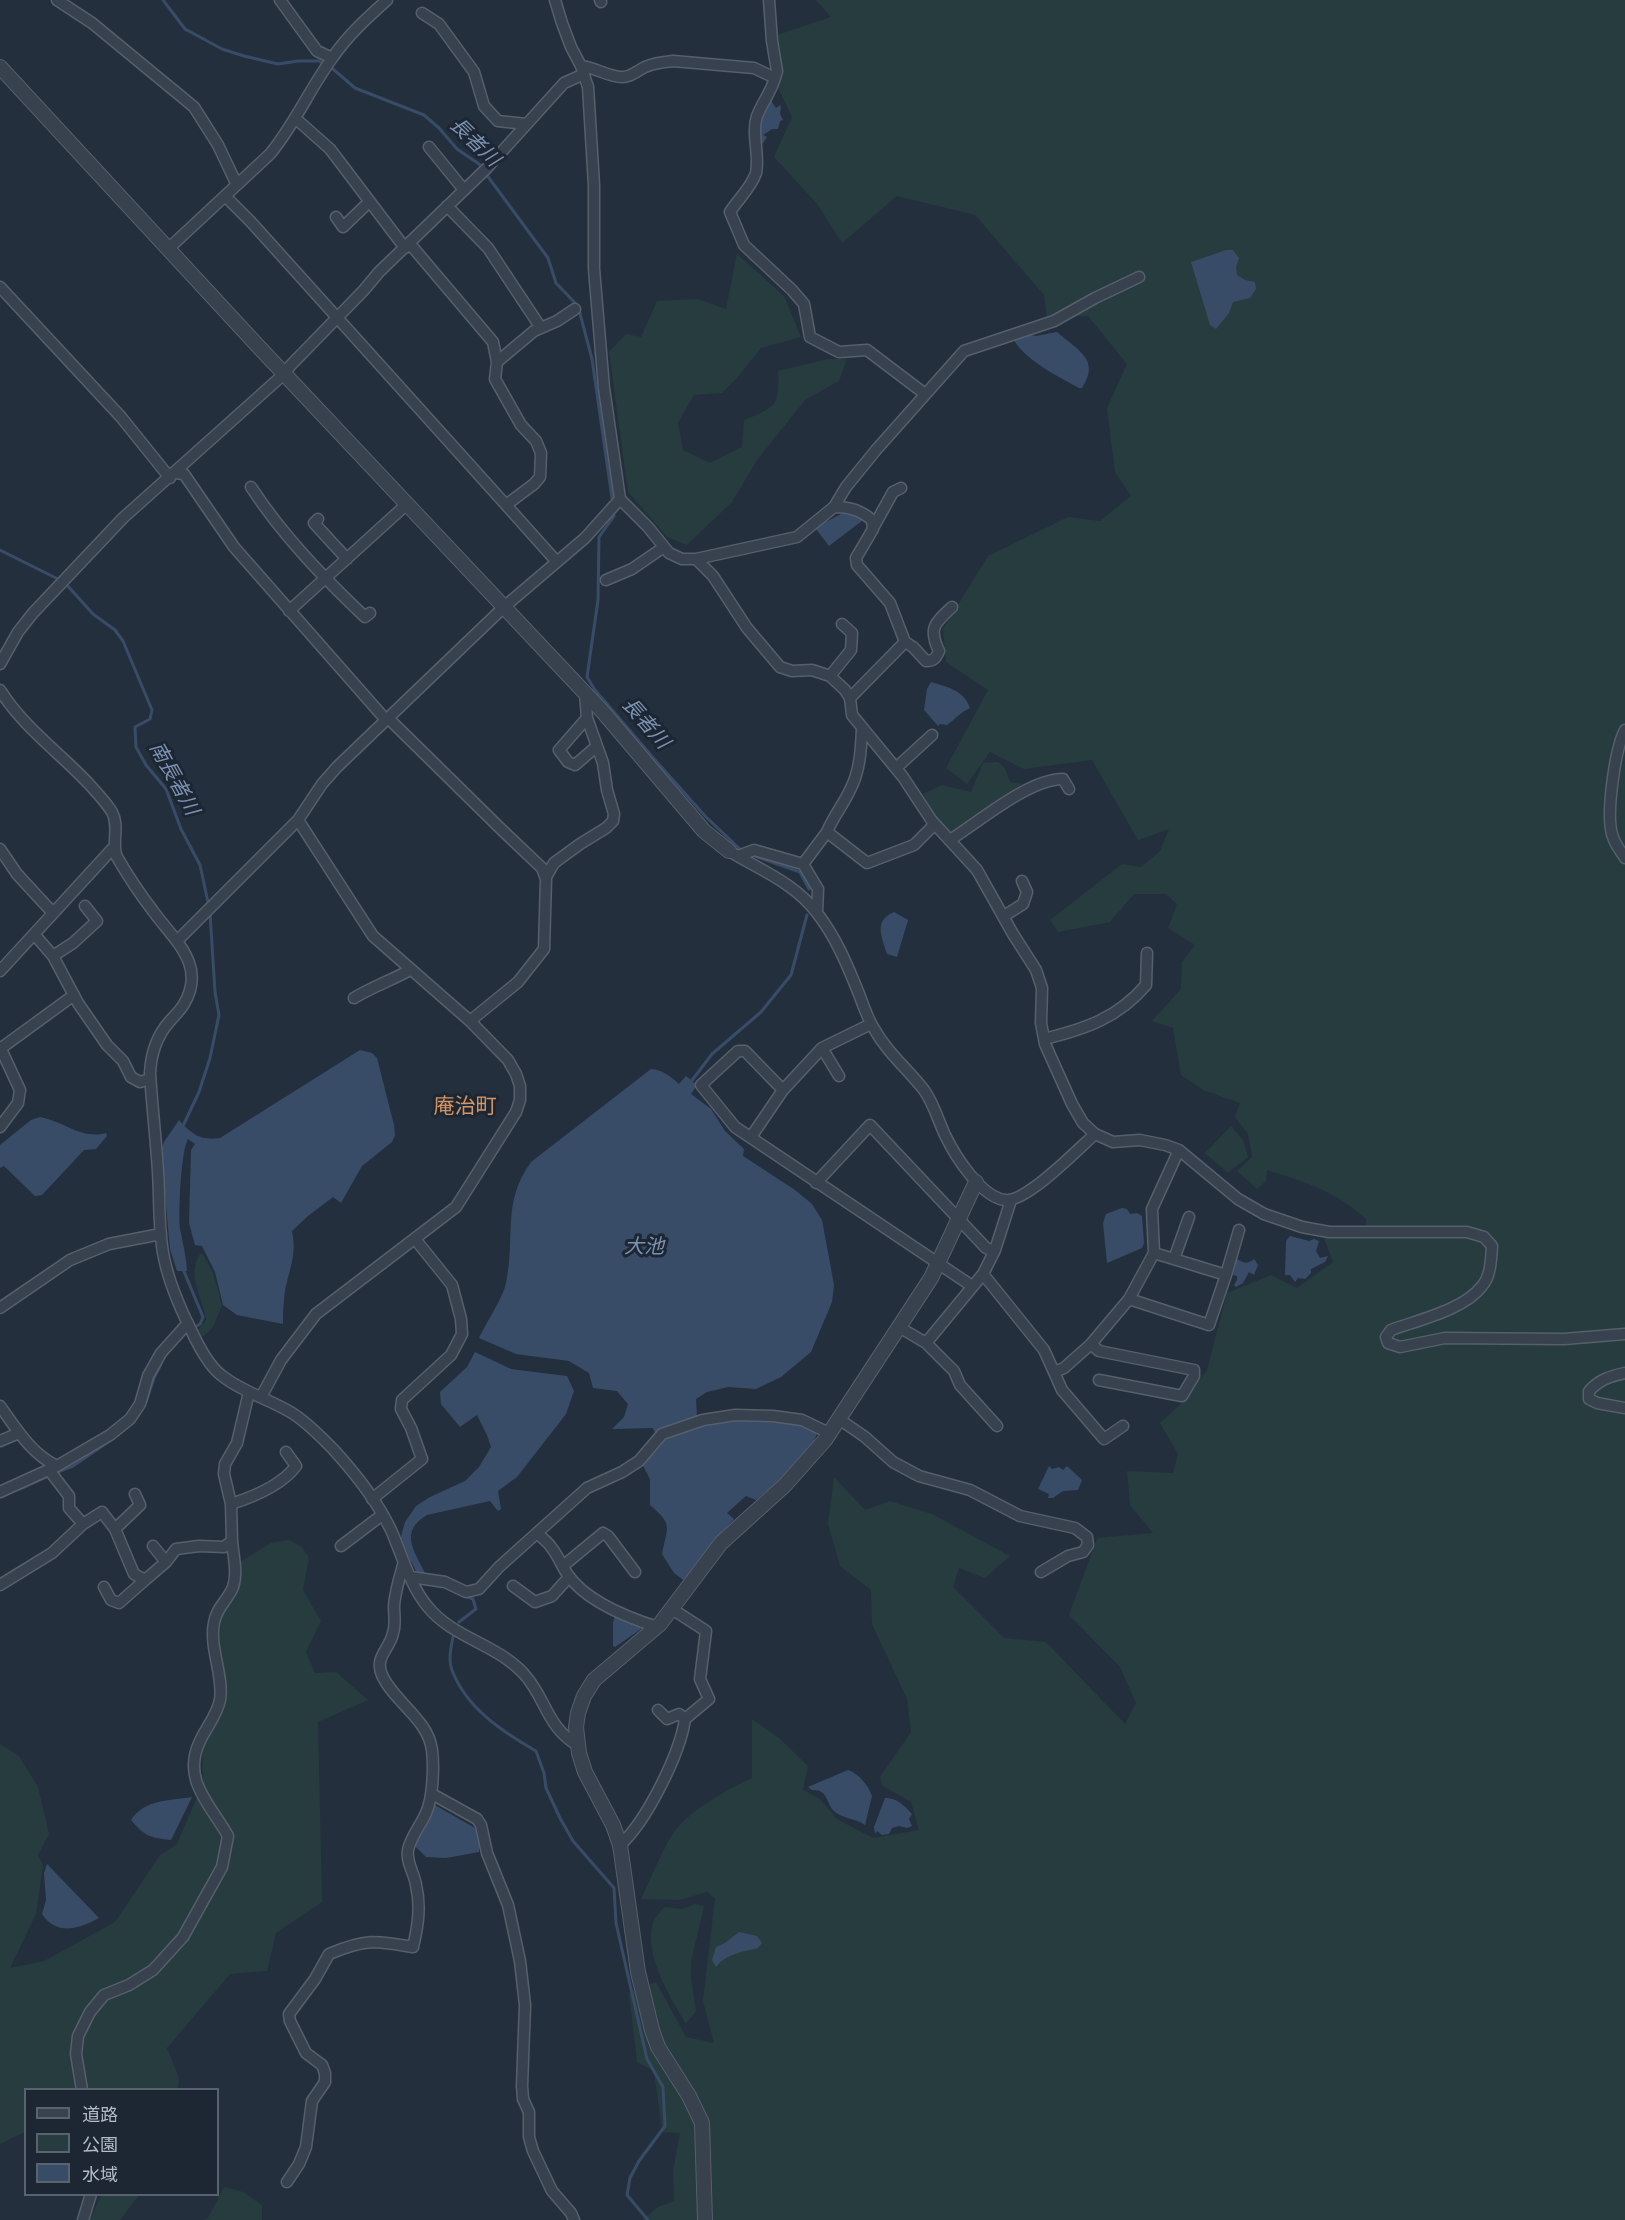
<!DOCTYPE html>
<html>
<head>
<meta charset="utf-8">
<style>
  body { margin:0 }
  #map { position:relative; width:1625px; height:2220px; overflow:hidden; background:#242f3e; font-family:"Sofia Sans Condensed","Noto Sans JP",sans-serif }
  canvas { display:block }
  .legend { position:absolute; left:24px; top:2088px; width:195px; height:108px; box-sizing:border-box; background:#1d2633; border:2px solid #59626f; margin:0; padding:8px 10px; list-style:none; font-size:18px; color:#b4bcc9 }
  .legend li { display:flex; align-items:center; gap:12px; height:30px }
  .legend b { width:30px; border:2px solid #59626f }
</style>
</head>
<body>
<div id="map">
<canvas width="1625" height="2220"></canvas>
<ul class="legend">
<li><b style="height:8px;background:#38414e"></b>道路</li>
<li><b style="height:16px;background:#263c3f"></b>公園</li>
<li><b style="height:16px;background:#394c67"></b>水域</li>
</ul>
</div>
<script>
const ctx = document.querySelector('canvas').getContext('2d');
ctx.lineJoin = 'round';
function fillPath(path, color) {
  ctx.fillStyle = color;
  ctx.fill(path, 'evenodd');
}
function strokePath(path, color, width, dash) {
  ctx.strokeStyle = color;
  ctx.lineWidth = width;
  ctx.lineCap = dash ? 'butt' : 'round';
  ctx.setLineDash(dash || []);
  ctx.stroke(path);
}
function write(font, color, halo, rows, align = 'center') {
  ctx.font = font + ' "Sofia Sans Condensed","Noto Sans JP",sans-serif';
  ctx.lineWidth = 6;
  ctx.setLineDash([]);
  ctx.textBaseline = 'middle';
  ctx.strokeStyle = halo;
  ctx.fillStyle = color;
  for (const [text, x, y, turn = 0] of rows) {
    ctx.save();
    ctx.translate(x, y);
    ctx.rotate((+turn || 0) * Math.PI / 180);
    ctx.textAlign = isNaN(turn) ? turn : align;
    if (halo) ctx.strokeText(text, 0, 0);
    ctx.fillText(text, 0, 0);
    ctx.restore();
  }
}
const green = new Path2D(`
  M816 0H1625V2220H642L658 2207 674 2201 673 2171 680 2133 662 2132 654 2071 637 2062 629 1993 656 1982 686 2037 714 2043 703 2001 715 1898 707 1892 679 1900 641 1899C651 1878 660 1855 672 1835 684 1814 729 1788 752 1778V1719L779 1738 808 1766 803 1790 820 1799 837 1819 873 1838 919 1830 911 1802 883 1786 880 1777 911 1732 907 1699 872 1624 871 1590 840 1566 828 1524 834 1477 865 1510 890 1501 932 1514 1010 1556 985 1578 959 1568 953 1587 1004 1638 1046 1642 1125 1724 1136 1703 1120 1667 1069 1615 1097 1538 1153 1533 1130 1505 1127 1471 1173 1473 1178 1454 1160 1423 1182 1403 1207 1370 1227 1293 1271 1275 1297 1288 1333 1262 1324 1238 1366 1237V1219C1334 1190 1307 1183 1267 1170L1266 1181 1257 1189 1237 1171 1252 1157 1248 1134 1235 1117 1240 1103 1203 1090 1181 1075 1173 1028 1152 1021 1181 989 1182 962 1195 945 1168 928 1177 904 1166 894H1134L1110 922 1058 932 1050 920 1122 864 1141 867 1160 851 1169 829 1138 840 1092 760 1024 769 990 752 967 784 946 768 988 690 946 662 943 629 988 556 1068 517 1100 521 1131 496 1115 472 1107 408 1127 364 1088 316 1047 317 1044 295 975 215 897 196 842 243 818 205 774 157 792 117 778 88 777 35 831 17Z
  M737 254 784 296 801 337 761 348 737 378 722 393 694 395 678 423 683 450 710 463 742 447 744 420C775 407 780 407 778 371L828 359H847L839 381 805 400 757 460 732 502 687 545 667 537 628 492 609 352 626 334 641 337 657 301 698 299 726 309Z
  M998 762 1005 768 1010 782 1022 784 953 834 936 821 923 794 942 785 971 792 983 763Z
  M1231 1126 1243 1140 1248 1157 1228 1173 1205 1153Z
  M200 1254H203L213 1273 222 1306C213 1323 218 1327 200 1338L197 1331 206 1320C203 1296 186 1277 200 1254Z
  M289 1540 302 1547 309 1558 303 1590 321 1621 306 1652 315 1673 336 1672 368 1700 318 1722 322 1902 276 1933 267 1971 230 1974 167 2048 179 2078 178 2089 26 2090 25 2132 0 2144V1744L19 1756 38 1787 49 1834 38 1855 43 1865 36 1914 10 1968 44 1961 115 1922 160 1855 177 1844 203 1783 202 1750 226 1692 219 1648 221 1618 240 1584V1562L271 1543Z
  M695 1904 704 1906 691 1962V1979L696 2011 686 2024C671 1999 643 1953 653 1923 655 1918 660 1912 664 1907L682 1909Z
  M224 2187 243 2192 262 2205V2220H204L208 2218Z
  M101 2195V2194L139 2195 120 2220H90Z`);
const water = new Path2D(`
  M773 96 772 102 776 108 781 105 780 114 783 120 780 121 778 129H772L763 135 767 137 760 148V118Z
  M1226 250H1233L1239 258 1236 267 1237 275 1245 280 1255 282 1256 289 1250 298 1233 302 1229 313 1216 329 1210 325 1191 262Z
  M1057 332C1077 350 1101 359 1082 388H1079C1059 377 1023 359 1013 338L1026 334 1036 336Z
  M845 512 859 516 863 520 829 546 816 529 822 524Z
  M931 682C947 687 964 690 970 708 961 712 955 719 947 725L940 724 938 726 924 710 927 689Z
  M894 912 908 920 897 957 887 954C882 937 873 921 894 912Z
  M360 1050 372 1053 377 1058 394 1125 395 1135 392 1142 362 1166 341 1203 333 1197 308 1216 292 1231C298 1260 286 1273 284 1300 283 1308 283 1316 283 1324L237 1315 223 1305 215 1272 202 1246 195 1245 189 1223 191 1150 195 1144 188 1139C181 1150 178 1214 180 1229 183 1244 186 1255 187 1271H177L170 1249 161 1151 164 1142 179 1120C191 1134 201 1141 220 1138Z
  M651 1069C663 1070 670 1076 679 1084L686 1076 697 1085 691 1094 711 1109 725 1131 744 1149 743 1156 795 1190 812 1204 822 1220 834 1285 832 1302 811 1352 781 1377 756 1389 728 1387 707 1392 696 1399 697 1417 655 1433 653 1428 612 1429 624 1417 628 1404 617 1391 593 1388 589 1373 569 1361 516 1354 479 1338C486 1323 503 1298 506 1283 516 1237 501 1204 531 1162Z
  M40 1117C63 1121 82 1140 106 1133L107 1136 96 1149 84 1150 42 1195 35 1196 4 1166 0 1168V1145L31 1120Z
  M1122 1208 1127 1209 1130 1214 1137 1213 1142 1216 1144 1243 1142 1248 1107 1263 1103 1223 1106 1214Z
  M1290 1236 1309 1241 1314 1239 1319 1241 1316 1251 1320 1258 1328 1256 1325 1262 1311 1269V1273L1305 1279 1298 1278 1295 1282 1290 1275H1285L1286 1241Z
  M1236 1258C1243 1263 1247 1265 1254 1259L1258 1265 1254 1275 1249 1272 1243 1283 1236 1287 1234 1285 1237 1280V1276L1233 1275Z
  M475 1352 511 1369 567 1376 574 1391 566 1414 517 1477 498 1491 501 1509 498 1511 490 1501 427 1515C398 1532 415 1552 426 1575H418L400 1540 405 1522 416 1506 430 1497 465 1481 479 1467 491 1447 487 1435 477 1415 460 1427 441 1404 440 1392 467 1367Z
  M768 1419 796 1422 818 1431C810 1457 776 1483 756 1500L746 1496 727 1513 734 1519 703 1555 686 1582 674 1573 662 1554C668 1525 673 1525 650 1505V1479L642 1464 664 1437 692 1427 727 1420Z
  M1049 1466 1052 1469 1059 1467 1063 1470 1067 1466 1082 1480 1078 1490 1063 1491 1053 1498H1048L1049 1494 1038 1489Z
  M615 1615 640 1626 641 1629 615 1647 613 1646V1623Z
  M848 1770C859 1774 868 1785 872 1796L865 1825C856 1818 842 1819 834 1811 826 1803 828 1789 812 1790L808 1787Z
  M192 1797 171 1840C151 1838 144 1836 131 1820 145 1799 168 1801 192 1797Z
  M885 1798C896 1797 905 1806 912 1814L909 1819 912 1826 907 1828 899 1826 892 1828 889 1834 882 1835 877 1831 875 1834 874 1827Z
  M433 1804 475 1828 480 1837 479 1852 446 1858 426 1857 414 1845Z
  M47 1864 99 1918C79 1929 57 1936 42 1914L46 1900 44 1873Z
  M739 1932 757 1936 762 1943 758 1948C742 1952 726 1954 716 1967L712 1960 716 1947 725 1943Z`);
const stream = new Path2D(`
  M163 0 185 29 222 49 244 56 278 64 298 61H319L333 69 355 88 424 115 439 128 457 149 479 164 482 169
  M486 174 548 258 556 283 578 306 592 359 612 498
  M614 516 599 537 598 600 587 677 595 690 655 760 706 817 743 852
  M0 550 60 580
  M66 584 93 614 115 630 123 641 152 710 150 719 135 727 136 747 146 765 166 789 181 829 200 865 209 907
  M752 855 800 872 809 889
  M690 1083 712 1054 761 1012 791 975 807 915
  M182 1128 199 1092 210 1058 219 1015 215 992 210 913
  M183 1269 203 1317 200 1324 193 1328
  M146 1402 154 1378 161 1364
  M55 1473 73 1466 111 1440
  M20 1489 49 1476
  M459 1622 476 1609 473 1599 465 1596
  M453 1637C451 1647 448 1661 452 1670 466 1708 503 1732 536 1751L544 1773 546 1788 560 1818 573 1841 614 1888 616 1923 647 2059 663 2087 665 2126 639 2161 630 2178 627 2195 648 2220`);
const minor = new Path2D(`
  M57 0 92 23 194 107 218 145 237 185
  M280 0 317 51 332 58
  M555 0 562 23 571 47 581 66 588 87 594 185V269L604 388 620 499 648 527 669 553 682 559H696L713 576 747 628 780 667 792 671 812 670 830 676 845 690 850 698 852 715 903 777 932 821 977 870 1013 934 1036 970 1042 988 1041 1023 1045 1044 1072 1104 1083 1123 1095 1134 1113 1142 1140 1140 1165 1145 1179 1150 1238 1199 1264 1214 1302 1227 1329 1232H1467L1484 1237 1492 1246C1491 1259 1491 1276 1482 1286 1464 1310 1418 1320 1391 1330L1386 1337 1388 1343 1400 1347 1445 1338 1564 1339 1625 1334
  M600 0 601 2
  M769 0 772 41 777 71 775 78
  M422 13 439 24 474 72 484 106 498 121 526 124
  M581 66C594 67 611 78 623 77 631 77 637 71 645 67 654 63 663 62 673 61L754 68 775 78C771 92 762 103 757 116 751 133 760 155 756 173 751 188 738 199 730 212L744 245 792 290 804 304 810 337 839 352 867 350 925 394
  M295 118 330 149 405 248
  M429 147 464 190
  M225 196 251 222 506 505
  M447 206 488 248 541 328
  M336 217 343 227 369 202
  M410 244 493 342 497 362 495 379 521 425 536 441 541 453 540 477 534 484 506 505 557 562
  M168 249 270 154C295 124 310 88 333 57 348 35 367 18 387 0
  M0 287 121 417 170 478
  M497 362 534 331 557 321 575 309
  M175 473 184 474 234 547 386 720
  M251 487C283 536 323 577 365 617L370 613
  M834 507C850 507 860 510 872 520L873 529 856 558 857 565 890 603 905 642 850 698
  M318 519 314 523 347 559
  M873 528 893 492 901 488
  M696 559 797 537 834 507 846 487 876 450 964 351 1054 321 1095 298 1139 277
  M606 580 632 569 664 547
  M289 611 407 504
  M905 642 913 647 926 661C934 661 936 658 939 651 928 628 935 623 952 607
  M0 664 18 632 33 613 123 518 284 374 290 366 364 290 379 272 487 168 564 83 584 74
  M830 676 851 650 852 633 842 624
  M0 690C23 727 60 753 89 784 97 793 106 802 112 812 120 827 111 843 117 857 128 876 140 894 153 911 174 940 207 965 184 1004 180 1011 174 1016 169 1022 156 1037 151 1054 150 1073 152 1106 156 1139 158 1172 160 1201 158 1230 164 1258 169 1282 180 1308 191 1330 198 1345 208 1365 221 1375 242 1392 269 1399 292 1413 308 1423 321 1437 333 1449 355 1473 377 1501 391 1530 402 1555 410 1586 428 1607 453 1638 497 1644 524 1674 546 1698 546 1726 577 1745
  M388 718 503 831 542 868 546 879 544 949 518 982 470 1021
  M587 718 559 750 568 762 575 765 597 746
  M1625 730C1615 749 1605 818 1613 837 1615 845 1621 851 1625 858
  M896 768 932 735
  M827 832C833 817 843 805 850 790 860 771 861 750 862 729
  M950 840C980 821 1029 779 1063 779L1069 789
  M0 849 17 874 53 913
  M729 851C760 870 795 883 817 913 835 936 846 962 857 989 862 1001 866 1015 873 1027 888 1054 906 1067 924 1090 934 1104 938 1120 945 1135 955 1156 981 1197 1005 1200 1026 1203 1078 1149 1095 1134
  M738 856 754 850 803 864 818 889 817 913
  M803 864 827 832 867 863 914 845 935 824
  M546 877 554 863 580 844 606 828 613 821 614 814 607 790 603 763 587 718 585 693
  M1004 916 1023 904 1027 892 1022 881
  M34 934 53 956 78 1003 107 1045 123 1061 131 1077 140 1082 150 1079
  M178 940 298 820 322 784 337 767 504 607 585 538 620 499
  M53 956 73 943 97 921 85 906
  M0 971 114 847
  M354 998C372 987 392 980 410 970
  M871 1024 822 1048 783 1090 745 1051H738L701 1085 735 1127 972 1286
  M1044 1039C1085 1029 1118 1018 1146 985L1147 953
  M0 1047 20 1090 18 1103 0 1127
  M822 1048 839 1076
  M0 1049 74 995
  M751 1137 783 1090
  M816 1183 870 1125 986 1248 994 1251
  M1174 1259 1189 1217
  M983 1274 1044 1350 1054 1372 1064 1368 1091 1344 1129 1299 1154 1253 1152 1209 1179 1150
  M1226 1275 1239 1230
  M1129 1299 1209 1325 1226 1275 1154 1253
  M0 1308 70 1260 109 1244 161 1234
  M899 1327 926 1343 954 1371 960 1385 997 1426
  M926 1343 983 1274 995 1250 1011 1200
  M1091 1344 1099 1351 1194 1370V1376L1182 1396 1099 1380
  M1054 1372 1062 1390 1104 1439 1123 1426
  M1625 1373C1610 1376 1599 1380 1589 1391V1399L1597 1403 1625 1408
  M261 1397 281 1360 316 1314 456 1207 516 1112 520 1100V1086L516 1074 508 1060 470 1021 373 936 298 820
  M0 1406C16 1428 31 1454 57 1466
  M839 1419 865 1437 893 1462 919 1476 970 1490 1020 1516 1075 1528 1087 1537 1088 1545 1083 1552 1068 1556 1041 1572
  M0 1441 19 1433
  M49 1470 69 1496V1508L83 1524 102 1512 115 1529 134 1574 145 1580 166 1562 176 1549 199 1546 224 1547 232 1541 231 1504 224 1474 225 1464 237 1443 249 1392
  M0 1492 57 1466 110 1435 130 1419 140 1404 148 1376 161 1353 188 1323
  M372 1499 422 1459 411 1428 401 1409 402 1400 451 1355 462 1334 461 1319 452 1285 415 1239
  M231 1504C253 1497 282 1485 296 1466L286 1452
  M115 1529 140 1505 135 1494
  M538 1534C542 1538 548 1542 551 1547 558 1555 562 1567 568 1575 586 1601 629 1618 657 1627
  M153 1546 166 1562
  M341 1546 382 1515
  M563 1566 603 1533 608 1536 635 1572
  M411 1577 445 1582 466 1592 479 1589 499 1567 587 1488 622 1472 639 1461 662 1434 703 1420 735 1415 773 1416 802 1420 829 1433
  M0 1585 52 1553 83 1524
  M513 1586 535 1602 552 1596 569 1577
  M104 1587 111 1600 119 1603 145 1580
  M658 1710 667 1719 679 1714 685 1719
  M432 1794 477 1819 481 1825 487 1853 508 1905 520 1961 525 2005 522 2086 523 2099 529 2112V2137L533 2151 552 2191 571 2213 574 2220
  M620 1845C646 1822 680 1754 685 1719L709 1699 700 1679 706 1631 672 1609
  M82 2090 76 2054 78 2036 90 2012 104 1995 129 1985 153 1970 183 1937 222 1867 228 1836C211 1805 181 1780 200 1741 206 1728 217 1715 220 1700 224 1676 209 1648 214 1623 216 1608 228 1600 233 1587 238 1573 233 1555 232 1541
  M287 2182 299 2164 306 2147 312 2101 325 2082V2073L322 2065 306 2053 290 2021 289 2014 315 1979 329 1954C365 1939 375 1940 413 1947 418 1926 421 1906 416 1885 414 1872 406 1863 408 1850 411 1836 421 1825 426 1813 433 1798 434 1767 432 1750 428 1719 394 1702 382 1675 374 1657 390 1649 393 1633 396 1624 394 1615 394 1606 395 1591 400 1576 404 1562
  M83 2220 91 2194`);
const tertiary = new Path2D(`
  M0 67 257 345 603 712 704 831 729 851
  M705 2220 702 2123 689 2096 658 2047 652 2030 638 1972 620 1845 613 1825 585 1772 579 1753 576 1727 578 1713 584 1696 594 1680 660 1624 721 1543 785 1485 825 1440 931 1278 976 1182`);
const waterNames = [
  ["長者川",474,143,44],
  ["長者川",645,724,49],
  ["南長者川",173,779,61],
  ["大池",644,1248]
];
const quarterNames = [
  ["庵治町",465,1108]
];
fillPath(green, '#263c3f');
fillPath(water, '#394c67');
strokePath(stream, '#394c67', 3);
strokePath(minor, '#565f6c', 13);
strokePath(tertiary, '#565f6c', 16);
strokePath(minor, '#38414e', 10);
strokePath(tertiary, '#38414e', 14);
write('italic 20px', '#7c92b1', '#1d2633', waterNames);
write('21px', '#d59563', '#1d2633', quarterNames);
</script>
</body>
</html>
